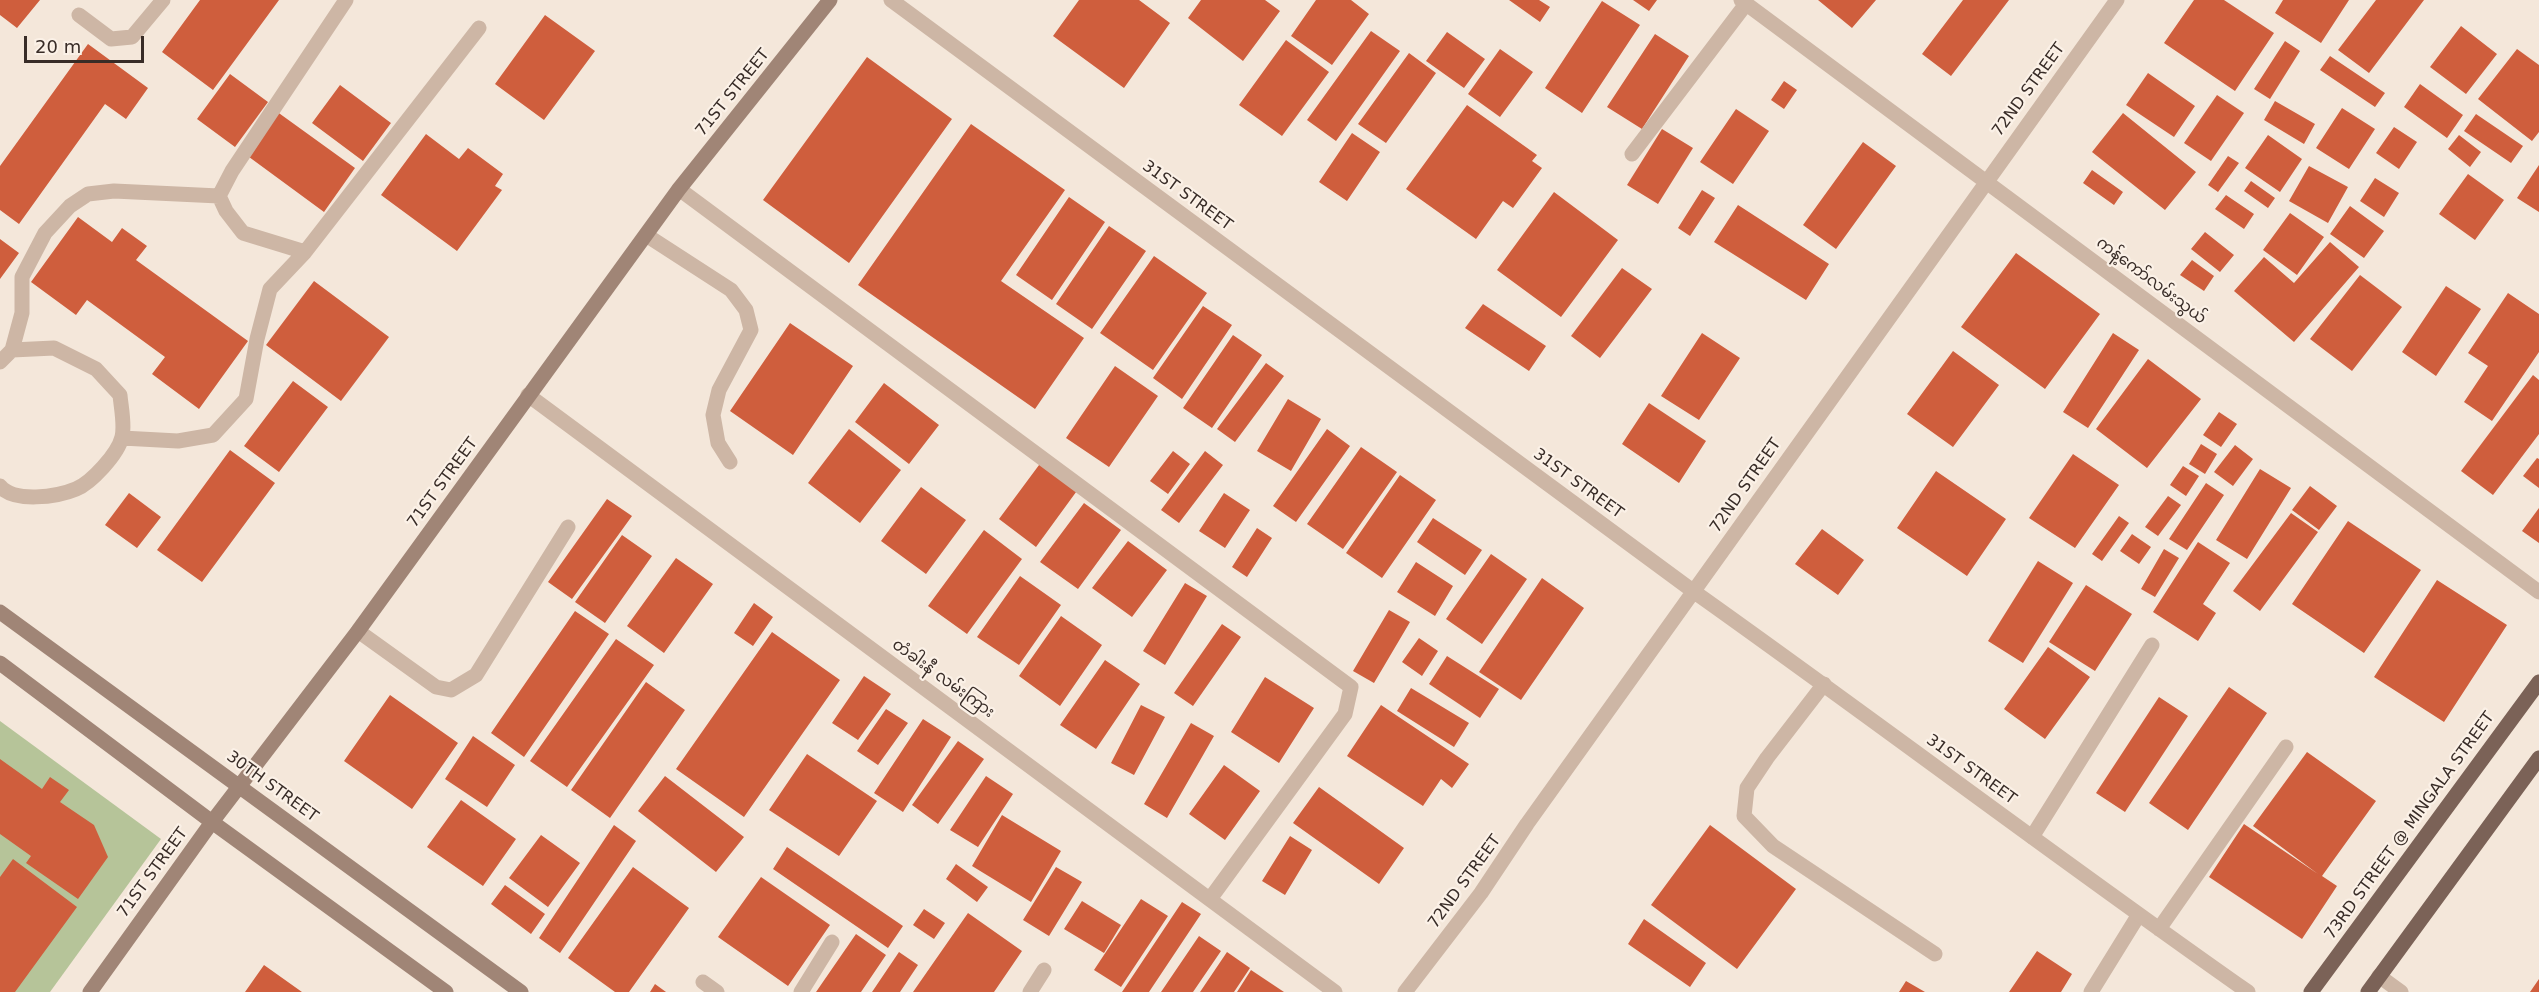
<!DOCTYPE html>
<html>
<head>
<meta charset="utf-8">
<style>
  body { margin:0 }
  #map { position:relative; width:2539px; height:992px; overflow:hidden; background:#f4e7da; font-family:"DejaVu Sans",sans-serif }
  canvas { display:block }
  .scale { position:absolute; left:24px; top:36px; width:120px; height:27px; box-sizing:border-box; border:3px solid #382c27; border-top:0; padding-left:8px; font-size:18px; line-height:21px; white-space:nowrap; color:#382c27; -webkit-text-stroke:4px #fbf1e7; paint-order:stroke }
</style>
</head>
<body>
<div id="map">
<canvas width="2539" height="992"></canvas>
<div class="scale">20 m</div>
</div>
<script>
const ctx = document.querySelector('canvas').getContext('2d');
ctx.lineJoin = 'round';
function fillPath(path, color) {
  ctx.fillStyle = color;
  ctx.fill(path, 'evenodd');
}
function strokePath(path, color, width, dash) {
  ctx.strokeStyle = color;
  ctx.lineWidth = width;
  ctx.lineCap = dash ? 'butt' : 'round';
  ctx.setLineDash(dash || []);
  ctx.stroke(path);
}
function write(font, color, halo, rows, align = 'center') {
  ctx.font = font + ' "DejaVu Sans","Noto Sans Myanmar",sans-serif';
  ctx.lineWidth = 4.5;
  ctx.setLineDash([]);
  ctx.textBaseline = 'middle';
  ctx.strokeStyle = halo;
  ctx.fillStyle = color;
  for (const [text, x, y, turn = 0] of rows) {
    ctx.save();
    ctx.translate(x, y);
    ctx.rotate((+turn || 0) * Math.PI / 180);
    ctx.textAlign = isNaN(turn) ? turn : align;
    if (halo) ctx.strokeText(text, 0, 0);
    ctx.fillText(text, 0, 0);
    ctx.restore();
  }
}
const green = new Path2D(`
  M0 721 161 839 50 992H0Z`);
const building = new Path2D(`
  M0 0H40L17 28 0 15Z
  M200 0H279L213 90 162 52Z
  M1079 0H1139L1170 23 1124 88 1053 36Z
  M1201 0H1265L1280 11 1243 61 1188 18Z
  M1316 0H1351L1369 14 1332 65 1291 36Z
  M1509 0H1539L1550 7 1540 22Z
  M1633 0H1657L1649 11Z
  M1818 0H1876L1852 28Z
  M1963 0H2009L1951 76 1922 54Z
  M2194 0H2224L2274 33 2235 91 2164 43Z
  M2283 0H2349L2321 43 2275 13Z
  M2376 0H2424L2369 73 2338 50Z
  M1602 1 1640 25 1582 113 1545 88Z
  M545 15 595 51 544 120 495 84Z
  M2461 26 2497 54 2466 94 2430 67Z
  M1371 31 1400 51 1336 141 1307 120Z
  M1447 32 1485 59 1464 88 1426 61Z
  M1655 34 1689 56 1642 129 1607 107Z
  M1286 40 1329 72 1282 136 1239 105Z
  M2285 41 2300 51 2270 99 2254 89Z
  M88 44 148 88 126 119 105 104 19 224 0 210V166Z
  M1500 49 1533 72 1500 117 1468 94Z
  M2517 49 2539 65V132L2532 141 2478 99Z
  M1409 53 1436 73 1386 143 1358 124Z
  M2330 56 2385 93 2375 107 2320 70Z
  M867 57 952 119 849 263 763 200Z
  M2148 73 2195 106 2174 137 2126 105Z
  M230 74 268 102 235 147 197 119Z
  M1784 81 1797 90 1784 109 1771 100Z
  M2420 84 2463 115 2447 138 2404 107Z
  M340 85 391 123 363 161 312 123Z
  M2217 95 2244 113 2211 161 2184 143Z
  M2275 101 2315 124 2304 144 2264 120Z
  M1467 105 1537 155 1532 161 1542 168 1513 208 1503 201 1476 239 1406 189Z
  M2342 108 2375 129 2349 169 2316 148Z
  M1736 109 1769 131 1733 184 1700 162Z
  M276 111 355 168 324 212 245 154Z
  M2123 113 2196 172 2165 210 2092 152Z
  M2476 114 2523 146 2511 163 2464 131Z
  M971 124 1065 190 1001 281 1084 338 1035 409 858 285Z
  M2394 127 2417 142 2399 169 2376 153Z
  M1662 129 1693 148 1658 204 1627 185Z
  M1352 133 1380 152 1347 201 1319 182Z
  M426 134 459 159 468 148 503 174 495 186 502 190 457 251 381 195Z
  M2268 135 2302 159 2280 192 2245 168Z
  M2459 135 2481 152 2470 167 2448 149Z
  M1863 142 1896 166 1836 249 1803 225Z
  M2228 156 2239 163 2218 192 2208 185Z
  M2539 165V212L2517 198Z
  M2309 166 2348 187 2328 223 2289 201Z
  M2092 170 2123 192 2114 205 2083 183Z
  M2468 174 2504 200 2475 240 2439 214Z
  M2375 178 2399 193 2384 217 2360 201Z
  M2251 181 2275 198 2268 208 2244 191Z
  M1702 190 1715 198 1690 236 1678 228Z
  M1554 192 1618 240 1561 317 1497 270Z
  M2226 195 2254 214 2244 229 2215 209Z
  M1069 197 1105 222 1052 300 1016 275Z
  M1738 205 1829 264 1806 300 1714 242Z
  M2350 206 2384 231 2364 258 2330 234Z
  M2290 213 2324 237 2297 275 2263 250Z
  M78 217 112 242 122 228 147 246 136 260 248 341 199 409 152 374 165 357 87 300 76 315 31 282Z
  M1109 226 1146 251 1092 329 1056 304Z
  M2205 232 2234 255 2220 272 2191 249Z
  M0 239 19 253 0 279Z
  M2330 242 2359 267 2294 342 2234 291 2264 257 2294 283Z
  M2016 253 2100 314 2045 389 1961 327Z
  M1154 256 1207 293 1153 370 1100 333Z
  M2192 260 2214 276 2204 291 2180 275Z
  M1622 268 1652 289 1600 358 1571 336Z
  M2360 275 2402 307 2352 371 2310 339Z
  M314 281 389 337 341 401 266 345Z
  M2446 286 2481 309 2436 376 2402 352Z
  M2508 293 2539 314V352L2492 421 2464 402 2488 366 2468 353Z
  M1483 304 1546 346 1529 371 1465 328Z
  M1203 306 1232 325 1182 399 1153 378Z
  M790 323 853 366 793 455 730 411Z
  M1702 333 1740 358 1699 420 1661 396Z
  M2113 333 2139 350 2088 428 2063 412Z
  M1233 335 1262 355 1212 428 1183 408Z
  M1953 351 1999 385 1953 447 1907 414Z
  M2148 359 2201 399 2147 468 2096 429Z
  M1266 363 1284 376 1235 442 1217 429Z
  M1115 366 1158 396 1109 467 1066 438Z
  M2533 375 2539 380V434L2493 495 2461 471Z
  M293 381 328 407 279 472 244 446Z
  M884 383 939 425 909 464 855 422Z
  M1288 399 1321 419 1291 471 1257 451Z
  M1649 403 1706 441 1679 483 1622 444Z
  M2219 412 2237 424 2221 447 2203 435Z
  M849 429 901 470 860 523 808 483Z
  M1327 429 1350 446 1296 522 1273 506Z
  M2201 444 2217 454 2205 474 2189 464Z
  M2235 445 2253 459 2233 486 2214 472Z
  M1361 447 1397 472 1343 549 1307 524Z
  M230 450 275 483 202 582 157 550Z
  M1173 451 1190 464 1168 494 1150 481Z
  M1205 451 1223 465 1179 523 1161 510Z
  M2073 454 2119 485 2075 548 2029 518Z
  M2537 458 2539 459V488L2523 476Z
  M1042 461 1079 488 1036 547 999 519Z
  M2183 466 2199 476 2186 496 2170 485Z
  M2260 469 2291 488 2247 559 2216 540Z
  M1936 471 2006 519 1967 576 1897 528Z
  M1400 475 1436 500 1382 578 1346 553Z
  M2206 483 2224 495 2187 550 2169 539Z
  M2310 486 2337 506 2319 530 2292 510Z
  M921 487 966 520 926 574 881 541Z
  M129 493 161 517 137 548 105 525Z
  M1224 493 1250 510 1225 548 1199 531Z
  M2168 496 2181 505 2158 536 2145 527Z
  M607 499 632 516 572 599 548 582Z
  M1084 503 1121 530 1078 589 1040 562Z
  M2539 508V543L2522 531Z
  M2291 513 2318 532 2260 611 2233 591Z
  M2119 516 2129 523 2102 561 2092 554Z
  M1433 518 1482 550 1465 575 1417 542Z
  M2348 521 2421 570 2364 653 2292 604Z
  M1257 528 1272 538 1247 577 1232 567Z
  M1822 529 1864 560 1838 595 1795 564Z
  M984 530 1022 559 967 634 928 606Z
  M2132 534 2151 547 2139 564 2120 551Z
  M622 535 652 556 605 623 575 602Z
  M1128 541 1167 570 1132 617 1092 588Z
  M2198 542 2230 563 2203 604 2216 613 2198 641 2153 612Z
  M2164 549 2179 558 2155 597 2141 589Z
  M1491 554 1527 579 1482 644 1446 619Z
  M676 558 713 584 664 653 627 626Z
  M2038 561 2073 583 2023 663 1988 641Z
  M1416 562 1453 586 1435 616 1397 592Z
  M1020 576 1061 605 1019 665 977 637Z
  M1542 578 1584 608 1521 700 1479 672Z
  M2437 580 2507 625 2444 722 2374 677Z
  M1185 583 1207 596 1165 665 1143 651Z
  M2086 585 2132 614 2095 671 2049 642Z
  M754 603 773 617 753 646 734 633Z
  M1389 610 1410 622 1374 683 1353 671Z
  M575 611 609 634 524 757 491 733Z
  M1061 616 1102 645 1060 706 1019 676Z
  M1222 624 1241 637 1193 706 1174 693Z
  M772 632 840 680 744 817 676 769Z
  M1419 638 1438 651 1422 676 1402 662Z
  M616 639 654 665 567 787 530 761Z
  M2048 647 2090 677 2045 739 2004 709Z
  M1447 656 1499 689 1480 718 1429 684Z
  M1105 660 1140 684 1096 749 1060 725Z
  M864 676 891 694 858 740 832 723Z
  M1265 677 1314 708 1279 763 1231 732Z
  M646 682 685 710 610 818 571 790Z
  M2229 687 2267 713 2188 830 2149 803Z
  M1411 688 1469 723 1454 747 1397 711Z
  M390 695 458 743 412 809 344 761Z
  M2159 697 2188 716 2125 812 2096 793Z
  M1141 705 1165 717 1134 775 1111 763Z
  M1381 705 1469 764 1452 788 1441 779 1423 806 1347 756Z
  M886 709 908 723 878 765 857 751Z
  M923 719 951 737 903 812 874 793Z
  M1191 723 1214 736 1167 818 1144 804Z
  M473 736 515 765 487 807 445 779Z
  M958 741 984 759 938 824 912 805Z
  M2307 752 2376 801 2322 876 2337 886 2302 939 2209 877 2244 824 2318 874 2253 826Z
  M807 754 877 801 839 856 769 810Z
  M0 759 42 789 50 777 69 790 60 802 94 825 108 857 78 899 26 863 31 856 0 834Z
  M1224 765 1260 791 1225 840 1189 814Z
  M665 776 744 837 716 872 638 811Z
  M986 776 1013 794 978 847 950 830Z
  M1319 787 1404 848 1379 884 1293 823Z
  M461 800 516 839 483 886 427 847Z
  M1002 815 1061 851 1031 902 972 866Z
  M614 825 636 841 560 953 539 938Z
  M1710 825 1796 889 1737 969 1651 905Z
  M541 835 580 863 548 907 509 878Z
  M1290 836 1312 850 1285 895 1262 881Z
  M787 847 903 926 888 948 773 869Z
  M13 859 77 907 15 992H0V877Z
  M956 864 988 887 977 902 946 879Z
  M633 867 689 908 629 992H615L568 958Z
  M1056 867 1082 882 1049 936 1023 920Z
  M761 877 830 925 788 986 718 937Z
  M505 885 545 914 531 934 491 904Z
  M1141 899 1168 916 1121 987 1094 970Z
  M1082 901 1121 925 1104 953 1064 929Z
  M1182 902 1201 914 1149 992H1122Z
  M924 909 945 923 934 939 913 925Z
  M968 913 1022 951 994 992H913Z
  M1644 919 1706 963 1690 987 1628 944Z
  M856 934 886 955 861 992H816Z
  M1199 936 1221 951 1193 992H1161Z
  M2037 951 2072 974 2061 992H2009Z
  M899 952 918 965 900 992H872Z
  M1227 952 1250 968 1234 992H1200Z
  M264 965 302 992H245Z
  M1251 970 1284 992H1237Z
  M2539 979V992H2530Z
  M1906 981 1925 992H1899Z
  M655 984 666 992H650Z`);
const lane = new Path2D(`
  M79 15 111 39 132 37 163 0
  M1632 154 1746 4
  M646 235 731 290 746 310 751 330 719 390 713 415 718 443 730 462
  M358 631 436 687 451 690 476 675 568 527
  M1824 684 1767 758 1747 788 1744 816 1773 846 1935 954
  M2032 837 2152 645
  M2379 976 2401 992
  M1030 992 1044 970
  M2091 992 2138 916`);
const street = new Path2D(`
  M891 0 1693 591C1879 723 2061 861 2248 992
  M1741 0 2539 592
  M679 189 1351 687 1345 714 1210 899
  M305 252 479 28
  M0 362 12 350 22 313V277L45 233 70 206 88 194 114 191 219 196
  M528 395 1335 992
  M122 438 178 441 213 435 246 399 257 339 270 289 305 252 243 233 226 211 219 196 232 171 346 0
  M0 486C14 503 57 497 76 489 91 483 118 454 122 437 125 425 121 407 120 395L96 369 54 348 12 350
  M2159 929 2286 747
  M703 982 717 992
  M801 992 832 942
  M1405 992 1481 893 1527 824 2117 0`);
const secondary = new Path2D(`
  M0 612 521 992
  M0 663 212 822 446 992
  M90 992 212 822 358 631 679 189 830 0`);
const primary = new Path2D(`
  M2311 992 2539 682
  M2368 992 2539 758`);
const streetNames = [
  ["72ND STREET",2029,90,-54],
  ["71ST STREET",733,93,-51],
  ["31ST STREET",1187,196,36],
  ["ကန့်ကော်လမ်းသွယ်",2151,281,37],
  ["71ST STREET",443,483,-54],
  ["31ST STREET",1578,484,36],
  ["72ND STREET",1746,486,-55],
  ["တံခါးနီ လမ်းကြား",943,679,36],
  ["31ST STREET",1971,770,36],
  ["30TH STREET",272,787,36],
  ["73RD STREET @ MINGALA STREET",2410,826,-54],
  ["71ST STREET",153,873,-54],
  ["72ND STREET",1465,882,-54]
];
fillPath(green, '#b6c499');
fillPath(building, '#cf5e3d');
strokePath(lane, '#cdb6a5', 15);
strokePath(street, '#cdb6a5', 15);
strokePath(secondary, '#a08576', 15);
strokePath(primary, '#7b6257', 15);
write('16px', '#382c27', '#fbf1e7', streetNames);
</script>
</body>
</html>
